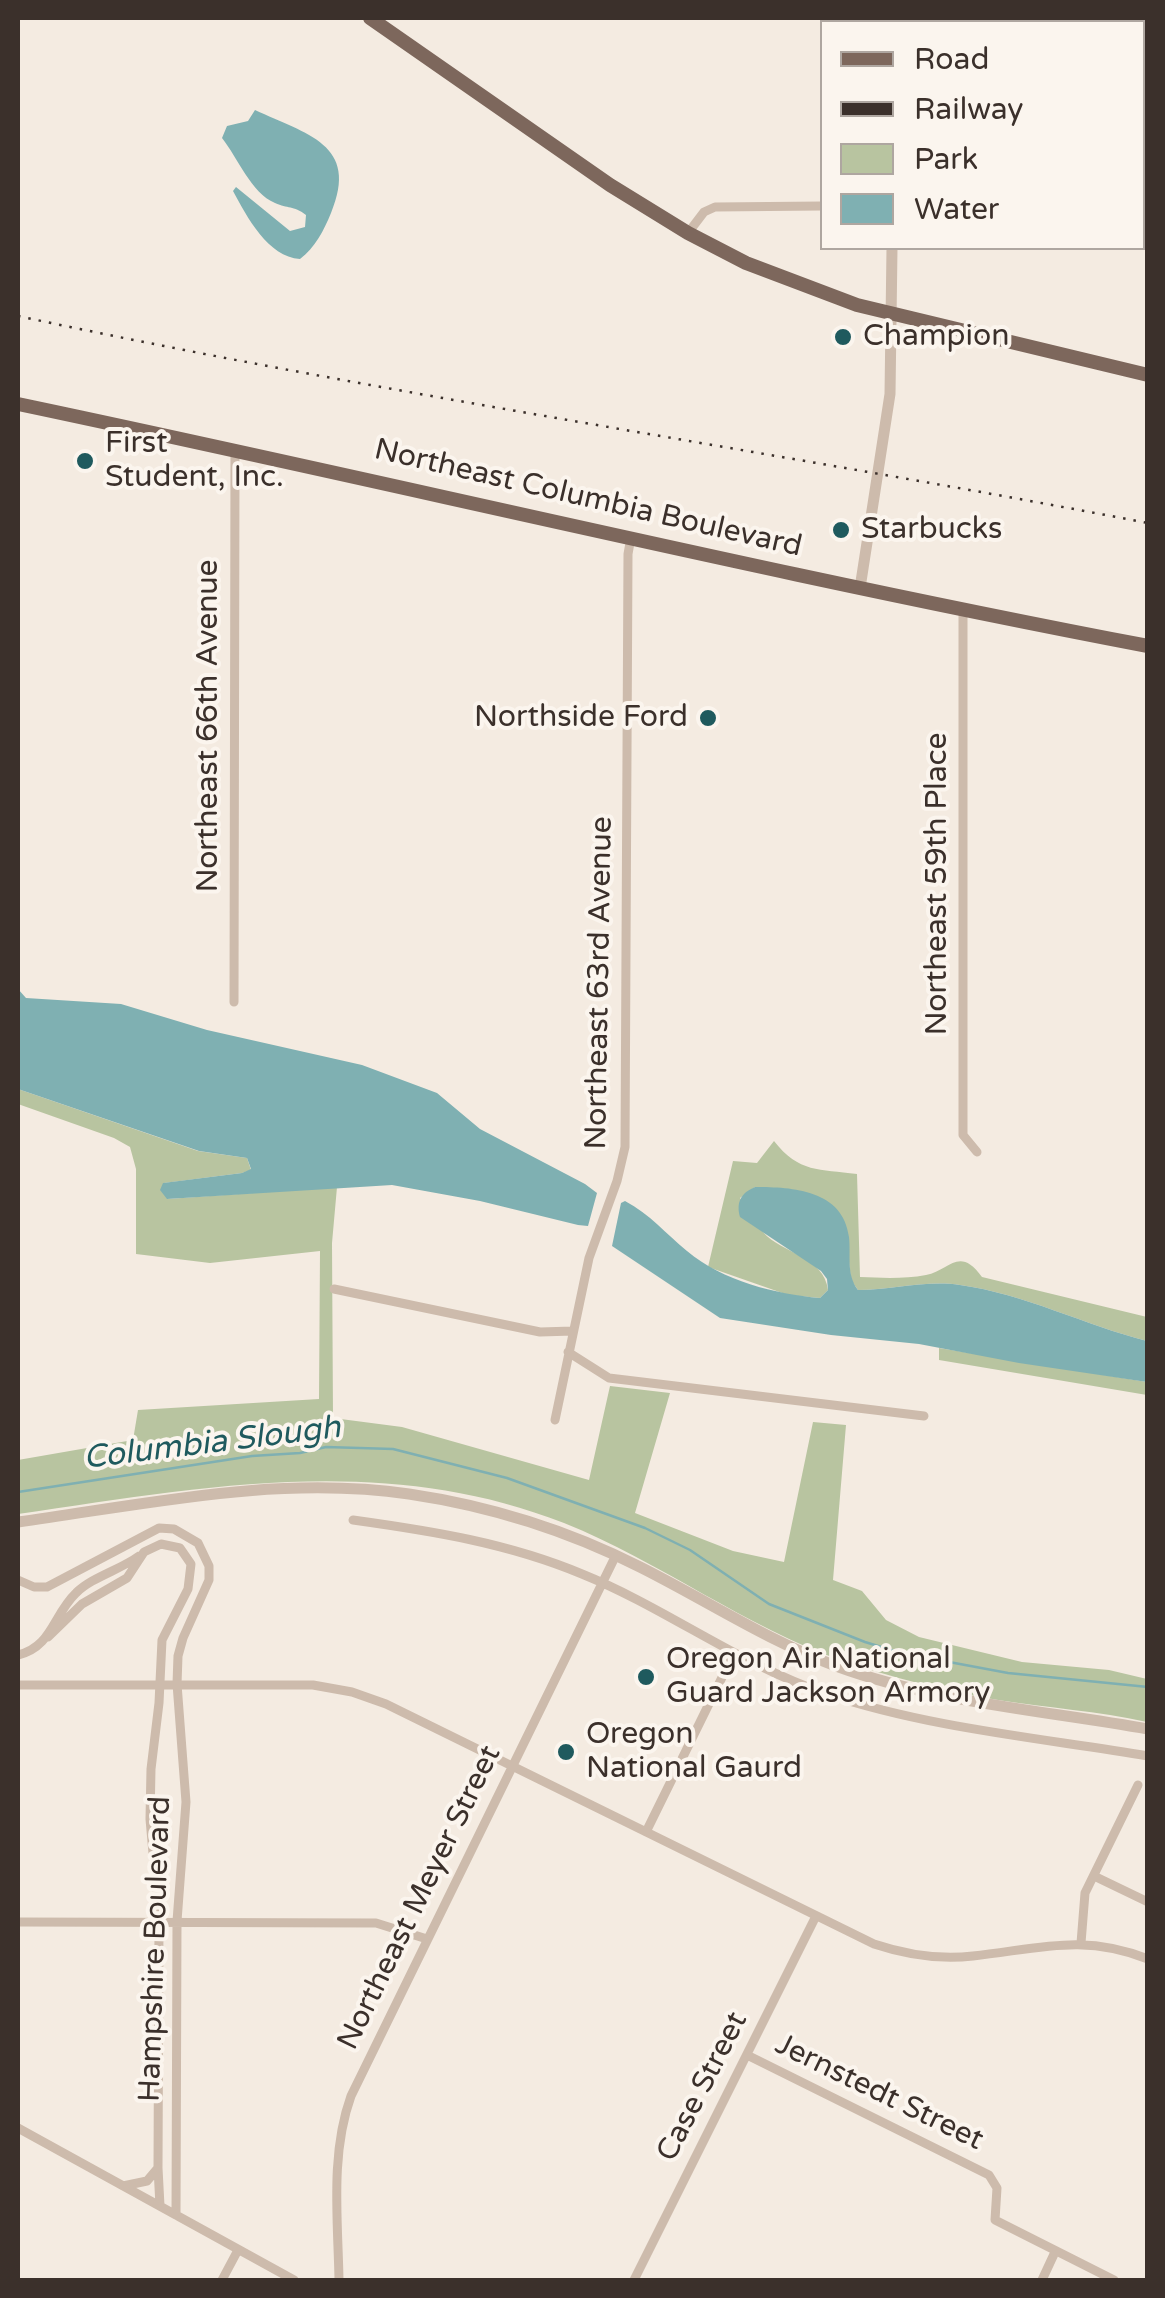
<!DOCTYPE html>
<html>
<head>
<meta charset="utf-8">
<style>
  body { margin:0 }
  #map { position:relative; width:1165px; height:2298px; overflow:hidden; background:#f4ebe1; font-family:"Varela Round",sans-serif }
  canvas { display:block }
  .frame { position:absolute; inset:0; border:20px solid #3b302b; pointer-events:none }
  .legend { position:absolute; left:820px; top:20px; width:325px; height:230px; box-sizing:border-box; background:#fbf5ee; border:2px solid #aea6a0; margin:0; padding:12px 18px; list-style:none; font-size:30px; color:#3b302b }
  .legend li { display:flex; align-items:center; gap:20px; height:50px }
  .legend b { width:50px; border:2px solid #aea6a0 }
</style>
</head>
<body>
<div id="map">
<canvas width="1165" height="2298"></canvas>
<div class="frame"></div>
<ul class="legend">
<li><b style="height:12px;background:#7d675c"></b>Road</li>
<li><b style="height:12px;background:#3b302b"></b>Railway</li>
<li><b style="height:28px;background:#b8c4a0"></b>Park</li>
<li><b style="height:28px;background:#7fb0b2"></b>Water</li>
</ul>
</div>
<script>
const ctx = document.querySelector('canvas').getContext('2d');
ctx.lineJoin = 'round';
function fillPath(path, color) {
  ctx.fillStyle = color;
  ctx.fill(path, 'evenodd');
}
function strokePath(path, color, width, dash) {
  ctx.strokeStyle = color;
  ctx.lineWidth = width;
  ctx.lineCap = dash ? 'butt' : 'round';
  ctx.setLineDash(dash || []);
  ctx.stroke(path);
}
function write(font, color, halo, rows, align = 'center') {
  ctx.font = font + ' "Varela Round",sans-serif';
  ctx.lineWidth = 8;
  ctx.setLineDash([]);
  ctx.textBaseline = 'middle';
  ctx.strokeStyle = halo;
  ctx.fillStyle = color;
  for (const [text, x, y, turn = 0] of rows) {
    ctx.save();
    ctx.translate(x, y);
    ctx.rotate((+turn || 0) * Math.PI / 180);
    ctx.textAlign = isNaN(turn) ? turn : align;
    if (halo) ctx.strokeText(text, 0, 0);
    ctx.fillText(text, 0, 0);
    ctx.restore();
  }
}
const green = new Path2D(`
  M18 1089 198 1151 247 1158 251 1170 242 1173 164 1183 168 1199 337 1187 332 1243 333 1418 402 1427 589 1480 610 1386 670 1393 635 1513 733 1551 784 1562 813 1422 846 1425 833 1580 862 1591 886 1620 919 1637 1022 1662 1109 1670 1147 1679V1722C1098 1711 1048 1708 998 1700 945 1691 894 1678 843 1661 745 1627 661 1562 564 1523 384 1452 202 1487 18 1514V1460L133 1440 138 1410 319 1399 320 1251 210 1263 136 1254V1169L130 1147 114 1138 18 1104Z
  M774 1141C799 1173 819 1169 857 1174L860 1277C882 1278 905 1279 926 1275 949 1271 959 1245 982 1277L1147 1317V1341C1084 1325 1025 1294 960 1285 927 1280 891 1290 858 1290L851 1280 849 1262 755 1187 740 1198C748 1209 754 1222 763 1232 782 1254 824 1256 828 1290L820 1298 788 1295 708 1267 733 1161 757 1163Z
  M939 1348 1147 1382V1395L939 1360Z`);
const water = new Path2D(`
  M255 110C306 134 360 144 331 213 324 230 315 248 300 259 268 257 247 217 233 191L236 187 290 231 305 227 306 215C293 205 288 209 275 203 251 193 238 158 222 138L227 126 248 121Z
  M18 989 26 998 121 1004 207 1030 362 1065 437 1093 480 1129 585 1184 597 1193 588 1226 578 1225 480 1201 392 1185 167 1199 160 1190 163 1183 242 1173 251 1169 247 1158 199 1151 18 1089Z
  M755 1187C793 1187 843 1190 849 1237 851 1256 846 1274 858 1290 891 1290 927 1280 960 1285 1025 1294 1084 1325 1147 1341V1382L1019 1363 919 1344 831 1335 720 1318 612 1246 621 1203 625 1201C650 1214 666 1234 687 1251 723 1281 775 1294 820 1298L828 1290 827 1279 821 1271 740 1217C736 1202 741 1193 755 1187Z`);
const stream = new Path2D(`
  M18 1492 252 1456 300 1453 326 1447 393 1449 507 1478 645 1528 690 1550 769 1604 865 1642 901 1653 1008 1673 1148 1687`);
const minor = new Path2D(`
  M1142 206H1148
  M688 233 704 212 715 207 822 206
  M963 611V1135L977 1152
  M234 1002 235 449
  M334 1289 540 1332 573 1331
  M568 1352 609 1378 924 1416
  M555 1420 589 1258 617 1181 625 1147 628 554 631 537
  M353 1520C432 1531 508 1543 582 1574 666 1608 740 1665 827 1694 929 1728 1041 1738 1148 1756
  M18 1580 34 1587H47L159 1528 174 1529 198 1543 209 1566V1580L183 1638 178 1656 177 1684 186 1802 177 1921 176 2215
  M48 1637 82 1604 127 1578 144 1552 161 1544 180 1548 191 1564 188 1589 162 1640 159 1703 151 1769 150 1819 159 1921 158 2168 147 2181 123 2186
  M18 1655C52 1647 53 1615 76 1593 92 1577 120 1570 139 1556
  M18 1685H313L352 1692 386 1704 874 1944C907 1955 939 1960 973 1956 1038 1949 1083 1933 1148 1959
  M646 1832 734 1653
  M1094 1876 1148 1902
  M18 1922 376 1923 427 1939
  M1081 1943 1085 1893 1138 1785
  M747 2055 989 2175 997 2188 995 2220 1114 2280
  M18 2128 294 2280
  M158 2168 160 2206
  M222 2280 238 2250
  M339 2280C338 2220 330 2154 351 2096L616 1555
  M634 2280 816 1916
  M1042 2280 1055 2252`);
const tertiary = new Path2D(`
  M892 18V22
  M860 588 890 394 892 248
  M18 1522C148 1504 277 1475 409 1494 490 1506 567 1530 640 1567 706 1600 766 1640 836 1666 937 1703 1042 1710 1148 1729`);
const primary = new Path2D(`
  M370 18 610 185 688 233 746 263 857 305 1148 375
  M18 404C394 483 769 574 1148 646`);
const rail = new Path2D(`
  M18 316C392 396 772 451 1148 523`);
const markers = [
  [843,337,10,"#1f5a5e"],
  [85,461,10,"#1f5a5e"],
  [841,530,10,"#1f5a5e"],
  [708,718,10,"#1f5a5e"],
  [646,1677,10,"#1f5a5e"],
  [566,1752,10,"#1f5a5e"]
];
const poiNames = [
  ["Champion",863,337],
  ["First",105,444],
  ["Student, Inc.",105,478],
  ["Starbucks",861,530],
  ["Northside Ford",688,718,"right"],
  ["Oregon Air National",666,1660],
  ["Guard Jackson Armory",666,1694],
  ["Oregon",586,1735],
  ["National Gaurd",586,1769]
];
const streetNames = [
  ["Northeast Columbia Boulevard",588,499,13],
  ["Northeast 66th Avenue",209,726,-90],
  ["Northeast 59th Place",938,884,-90],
  ["Northeast 63rd Avenue",600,983,-89],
  ["Northeast Meyer Street",420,1898,-64],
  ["Hampshire Boulevard",156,1949,-88],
  ["Case Street",703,2087,-63],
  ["Jernstedt Street",879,2093,26]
];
const waterNames = [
  ["Columbia Slough",212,1444,-7]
];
fillPath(green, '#b8c4a0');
fillPath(water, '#7fb0b2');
strokePath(stream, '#7fb0b2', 2.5);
strokePath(minor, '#cdbbac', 9);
strokePath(tertiary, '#cdbbac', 11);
strokePath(primary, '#7d675c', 14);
strokePath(rail, '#3b302b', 2.5, [2.5, 8]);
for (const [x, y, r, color] of markers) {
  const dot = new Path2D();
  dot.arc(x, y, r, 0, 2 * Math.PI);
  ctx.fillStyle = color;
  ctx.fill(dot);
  strokePath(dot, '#fbf5ee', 4);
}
write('30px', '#3b302b', '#fbf5ee', poiNames, 'left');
write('30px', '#3b302b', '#fbf5ee', streetNames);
write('italic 32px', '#1f5a5e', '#fbf5ee', waterNames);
</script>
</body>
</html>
